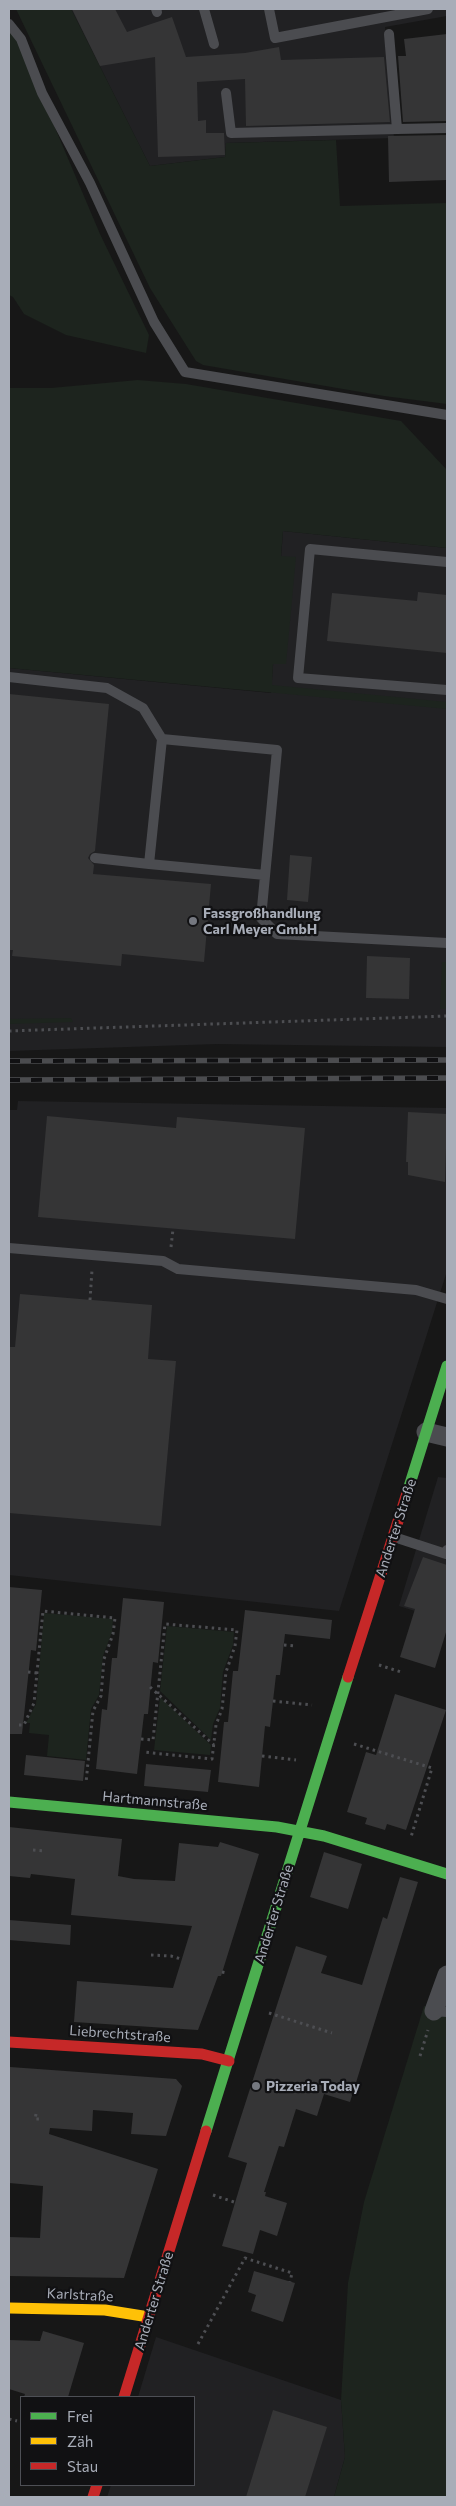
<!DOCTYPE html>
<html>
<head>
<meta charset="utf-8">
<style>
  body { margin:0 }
  #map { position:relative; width:456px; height:2506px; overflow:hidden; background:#171717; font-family:Commissioner,sans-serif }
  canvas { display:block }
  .frame { position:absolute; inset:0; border:10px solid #a8adb8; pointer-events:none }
  .legend { position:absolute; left:20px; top:2396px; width:175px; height:90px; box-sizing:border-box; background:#111113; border:1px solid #4d4f55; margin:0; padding:6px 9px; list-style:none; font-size:15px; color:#a8adb8 }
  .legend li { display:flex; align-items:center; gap:10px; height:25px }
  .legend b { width:25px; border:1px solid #4d4f55 }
</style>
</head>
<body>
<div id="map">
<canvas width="456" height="2506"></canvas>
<div class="frame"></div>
<ul class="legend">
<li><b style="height:6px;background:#4caf50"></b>Frei</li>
<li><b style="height:6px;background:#ffc107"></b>Zäh</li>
<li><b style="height:6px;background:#c62828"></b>Stau</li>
</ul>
</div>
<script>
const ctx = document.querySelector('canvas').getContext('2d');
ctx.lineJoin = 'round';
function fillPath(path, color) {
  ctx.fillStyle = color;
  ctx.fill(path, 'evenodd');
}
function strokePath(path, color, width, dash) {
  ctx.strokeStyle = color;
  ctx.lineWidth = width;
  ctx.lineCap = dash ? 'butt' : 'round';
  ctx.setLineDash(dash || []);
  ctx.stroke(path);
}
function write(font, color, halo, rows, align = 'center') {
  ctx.font = font + ' Commissioner,sans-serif';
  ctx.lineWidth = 4.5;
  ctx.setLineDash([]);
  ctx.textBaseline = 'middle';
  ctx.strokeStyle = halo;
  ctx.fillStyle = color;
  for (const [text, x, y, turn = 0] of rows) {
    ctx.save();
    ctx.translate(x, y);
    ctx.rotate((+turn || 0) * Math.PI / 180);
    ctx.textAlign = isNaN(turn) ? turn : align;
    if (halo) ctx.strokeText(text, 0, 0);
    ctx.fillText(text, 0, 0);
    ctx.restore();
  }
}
const built = new Path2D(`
  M71 9H447V16L385 27 394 138 226 143 225 157 150 166Z
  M283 531 447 548V1047L217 1044 9 1051V668L271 693Z
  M18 1101 447 1108V1271L339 1611 9 1575V1110H17Z
  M438 1477 447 1478V1621L399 1606Z
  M156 2337 341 2400 345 2457 334 2497H107L111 2485H194V2397H138Z`);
const green = new Path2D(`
  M16 9H71L150 166 225 157 226 143 336 140 340 206 447 203V404L384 396 203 365 196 361 150 288Z
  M9 28 14 31 100 234 149 335 146 353 66 335 24 314 13 297 9 295Z
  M138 380 186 384 401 421 447 470V548L283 531 281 556 296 557 286 664H273L272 685 447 702V709L9 668V388H51Z
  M442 962H447V1009H440Z
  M71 1018 73 1022 9 1024V1019Z
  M44 1613 113 1619 112 1632 103 1656 99 1695 91 1709 86 1760 47 1756 49 1735 29 1733 30 1723H26L36 1704Z
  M167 1626 234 1632 233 1645 223 1672 220 1708 213 1724 211 1740 160 1691Z
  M160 1697 211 1745 210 1755 154 1750Z
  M424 2006 447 2009V2497H334L345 2457 341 2400 348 2283 364 2202Z`);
const building = new Path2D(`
  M72 9H115L127 32 172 17 186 57 245 53 279 47 281 60 384 57 390 122 246 126 245 79 197 82 198 121 206 120V133H224L225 155 158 157 155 57 100 66Z
  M447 34V121L403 122 398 56H406L404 39Z
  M447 135V180L389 182 388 136Z
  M418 592 447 595V653L327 641 332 593 417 601Z
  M9 694 109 704 95 851 90 854 88 858 94 865 93 874 211 884 204 962 122 954 121 966 12 956 13 950H9Z
  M290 855 312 857 308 902 287 900Z
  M367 956 410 958 409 999 366 998Z
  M408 1112 447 1114 445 1182 408 1175V1162H406Z
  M47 1116 176 1128 177 1117 305 1128 295 1239 38 1217Z
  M20 1294 152 1305 148 1359 176 1361 161 1526 9 1513V1347H15Z
  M423 1557 447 1565V1629L435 1668 400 1657 415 1609 404 1606Z
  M9 1587 42 1590 36 1651 31 1650 22 1734H9Z
  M123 1598 164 1602 158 1663 153 1662 148 1714H144L137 1774 96 1769 102 1709 107 1710 112 1658H117Z
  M245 1610 332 1620 330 1639 285 1634 280 1675H276L270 1727 265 1726 259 1787 218 1782 224 1722H228L233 1671H238Z
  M395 1694 446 1710 406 1830 387 1824 385 1830 365 1824 367 1818 347 1812 366 1752 376 1755Z
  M26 1755 85 1761 83 1781 24 1775Z
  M146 1764 211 1770 208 1792 144 1786Z
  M9 1827 122 1839 118 1876 134 1879 175 1881 179 1843 218 1847 220 1842 259 1854 221 1976H218L198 2030 74 2022 77 1981 173 1988 192 1926 71 1915 75 1879 31 1874 30 1878 9 1876Z
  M324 1852 362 1864 348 1909 310 1897Z
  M400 1877 418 1882 350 2102 324 2094 317 2116 296 2109 284 2147 279 2146 264 2192H266L265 2196 287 2203 277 2236 260 2230 253 2254 222 2246 247 2163 228 2157 296 1946 327 1956 321 1973 362 1985 383 1917 387 1919Z
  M9 1920 71 1925 70 1945 9 1940Z
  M10 2067 176 2079 182 2086 166 2136 131 2134 133 2113 93 2110 92 2131 50 2128 49 2134 158 2169 124 2278 9 2276V2237L40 2238 43 2186 9 2183Z
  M254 2271 295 2283 283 2322 251 2311 256 2295 248 2292Z
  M43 2331 84 2343 68 2397H24L25 2394 9 2389V2340L40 2341Z
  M273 2410 327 2427 305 2497H246Z`);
const path = new Path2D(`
  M9 1031 447 1016
  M171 1247 173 1229
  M90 1300 92 1270
  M284 1645 295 1646
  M379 1665 401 1672
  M28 1672 37 1673
  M150 1687 214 1745
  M273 1701 312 1705
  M19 1725H24L34 1703 43 1611 115 1618 113 1634 104 1659 101 1696 93 1711 86 1783
  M141 1739 153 1740 165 1624 237 1630 235 1646 226 1672 222 1709 216 1725 212 1759 143 1752
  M354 1744 432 1768 411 1837
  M262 1756 296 1760
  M33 1850 45 1851
  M151 1955 171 1956 181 1959
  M222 1972 227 1973
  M269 2013 332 2033
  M420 2056 428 2030
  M36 2114 35 2119H42
  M213 2195 234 2202
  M198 2344 245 2258 292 2273 290 2282
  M9 2419 17 2421`);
const lane = new Path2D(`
  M156 9 157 12
  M204 9 214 44
  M269 9 275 38 428 9
  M9 24 21 39 42 93 90 183 154 322 185 372 447 415
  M389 34 397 129 447 128
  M226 93 231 133 397 129
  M447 562 310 549 298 678 447 690
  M9 677 107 688 143 708 162 739
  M95 858 149 864
  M265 875 149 864 162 739 277 750 261 918 277 934 447 943
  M9 1248 163 1261 178 1269 416 1290 447 1299
  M394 1537 446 1554 447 1550
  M434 2011 447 2012`);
const street = new Path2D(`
  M426 1432 447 1437
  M434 2011 447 1975`);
const fast = new Path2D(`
  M408 1490 447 1366
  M9 1802 277 1827 324 1836 447 1874
  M206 2131 348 1677`);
const slow = new Path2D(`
  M9 2308 105 2310 149 2317`);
const jam = new Path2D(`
  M348 1677 408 1490
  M9 2042 202 2054 229 2061
  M124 2397 206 2131
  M93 2497 97 2485`);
const rail = new Path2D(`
  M9 1061 447 1060
  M9 1080 447 1078`);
const markers = [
  [193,921,5,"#757880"],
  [256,2086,5,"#757880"]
];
const poiNames = [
  ["Fassgroßhandlung",203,913],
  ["Carl Meyer GmbH",203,929],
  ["Pizzeria Today",266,2086]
];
const streetNames = [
  ["Anderter Straße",396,1528,-72],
  ["Hartmannstraße",155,1801,5],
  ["Anderter Straße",274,1914,-73],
  ["Liebrechtstraße",120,2034,4],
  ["Karlstraße",80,2295,3],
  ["Anderter Straße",154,2301,-73]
];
fillPath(built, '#212123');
fillPath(green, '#1d241e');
fillPath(building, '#353536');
strokePath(path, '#4d4e52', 3, [2.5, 4]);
strokePath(lane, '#4b4c50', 10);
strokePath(street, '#4b4c50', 19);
strokePath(fast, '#4caf50', 11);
strokePath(slow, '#ffc107', 11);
strokePath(jam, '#c62828', 11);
strokePath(rail, '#4b4c4f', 5.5);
strokePath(rail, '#111113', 4, [11]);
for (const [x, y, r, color] of markers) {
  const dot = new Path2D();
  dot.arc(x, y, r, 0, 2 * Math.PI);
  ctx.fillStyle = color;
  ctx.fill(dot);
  strokePath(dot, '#111113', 2);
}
write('bold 14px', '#a8adb8', '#111113', poiNames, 'left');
write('14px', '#a8adb8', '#111113', streetNames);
</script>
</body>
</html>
